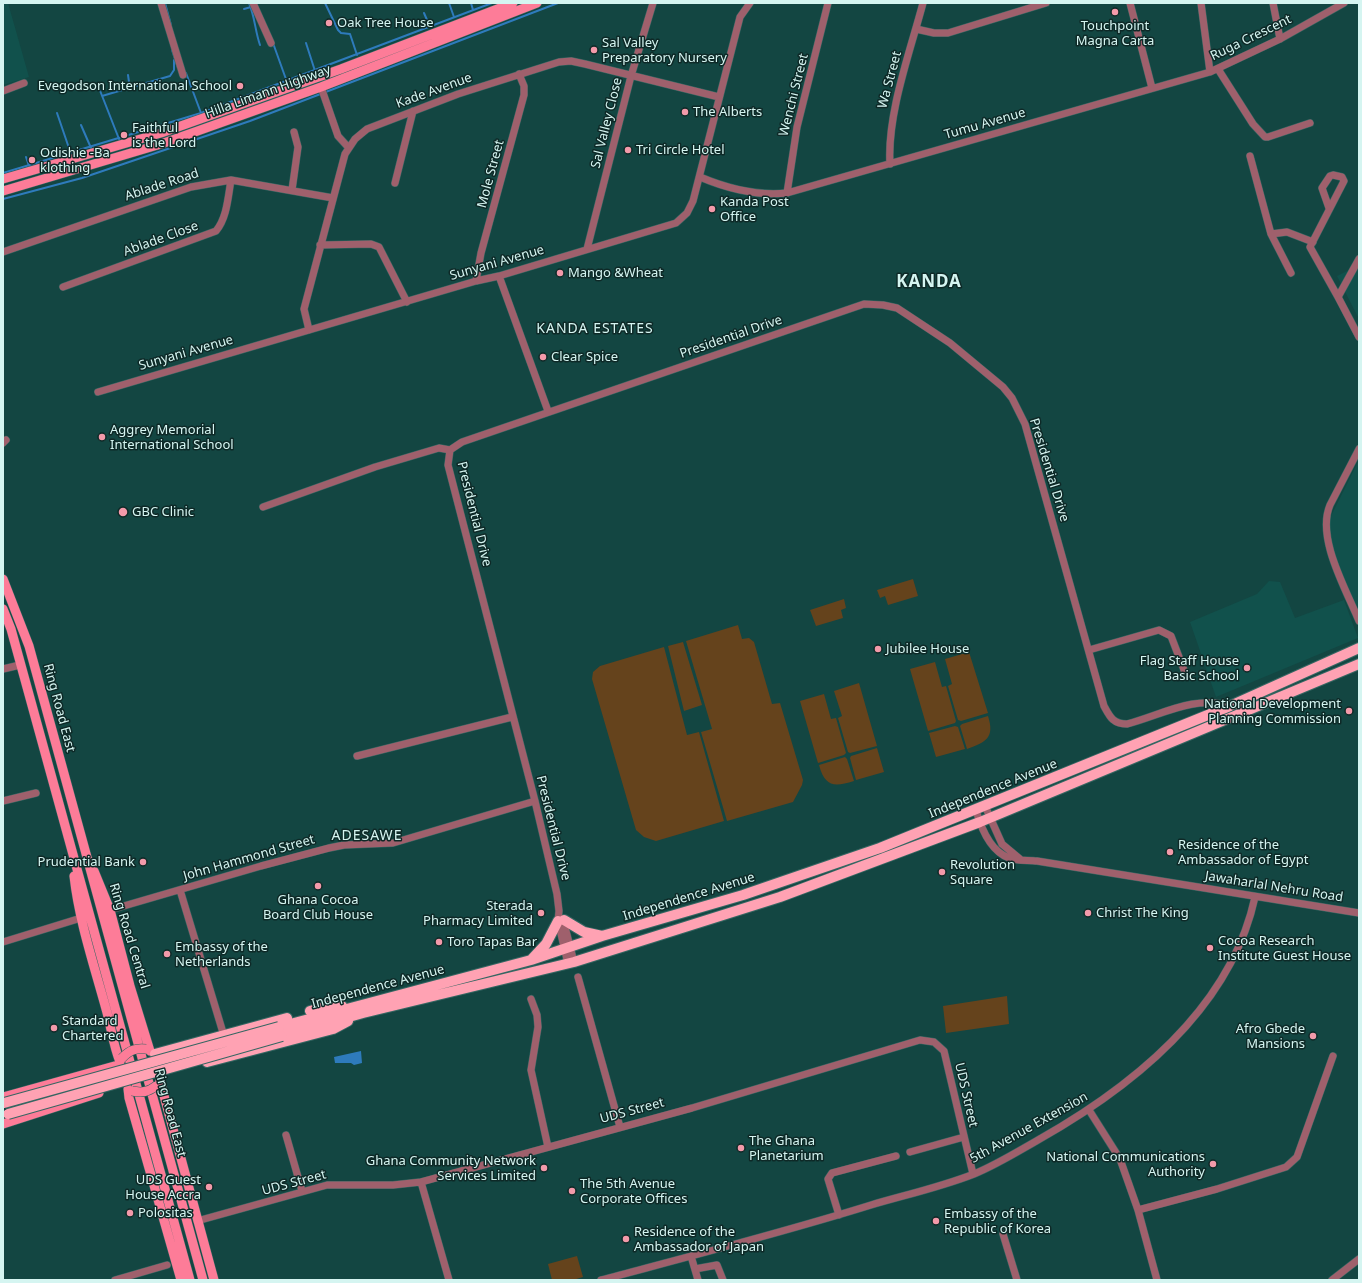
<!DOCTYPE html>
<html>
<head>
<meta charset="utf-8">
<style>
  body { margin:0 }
  #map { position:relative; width:1362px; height:1283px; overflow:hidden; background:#134642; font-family:"Noto Sans",sans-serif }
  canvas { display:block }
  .frame { position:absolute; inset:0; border:4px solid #d5f5f1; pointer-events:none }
</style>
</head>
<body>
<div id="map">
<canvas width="1362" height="1283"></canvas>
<div class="frame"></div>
</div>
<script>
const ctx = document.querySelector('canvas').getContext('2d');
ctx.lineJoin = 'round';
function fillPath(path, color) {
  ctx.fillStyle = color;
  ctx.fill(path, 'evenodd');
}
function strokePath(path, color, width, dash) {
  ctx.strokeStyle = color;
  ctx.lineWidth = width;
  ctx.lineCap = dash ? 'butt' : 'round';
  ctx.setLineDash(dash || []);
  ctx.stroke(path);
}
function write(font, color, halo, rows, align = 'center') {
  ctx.font = font + ' "Noto Sans",sans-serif';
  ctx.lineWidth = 3;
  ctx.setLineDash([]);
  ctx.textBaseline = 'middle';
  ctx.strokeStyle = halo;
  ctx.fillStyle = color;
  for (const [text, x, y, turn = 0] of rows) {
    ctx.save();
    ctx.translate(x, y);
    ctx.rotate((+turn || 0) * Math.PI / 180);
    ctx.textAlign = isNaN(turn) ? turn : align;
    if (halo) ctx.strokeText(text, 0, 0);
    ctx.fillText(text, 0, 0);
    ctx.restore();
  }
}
const built = new Path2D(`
  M3 3H8L29 77 3 85Z
  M1359 265V319L1337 276Z
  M1359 460V616L1330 544 1327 524Z
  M1269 581 1280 582 1295 618 1344 600 1358 638 1216 697 1190 622 1257 594Z`);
const green = new Path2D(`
  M913 579 918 596 888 605 885 596 880 598 877 590Z
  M844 599 846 608 841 610 843 618 816 626 810 610Z
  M738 625 742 639 749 638 754 642 772 704 780 703 803 780 802 785 793 802 727 821 701 732 712 729 686 641Z
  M683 642 702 705 684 711 668 646Z
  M664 647 687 735 699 732 724 821 656 841 644 837 636 830 592 679 593 672 600 666Z
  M969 652 988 713 961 721 958 720 948 686 952 684 945 659Z
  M935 662 942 687 946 686 956 721 955 723 928 731 910 669Z
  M859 683 877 746 850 753 848 752 838 718 842 716 834 691Z
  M824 694 831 719 836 718 846 753 844 755 818 763 800 701Z
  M988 716C995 738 986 742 967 749L960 726 962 724Z
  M955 726 958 727 965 749 936 757 929 733Z
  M877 748 884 772 856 780 850 758 851 756Z
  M845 757 847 759 854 781C834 787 825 787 819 765Z
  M1007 996 1009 1024 946 1033 943 1006Z
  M577 1256 583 1277 573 1280H552L548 1264Z`);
const water = new Path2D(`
  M361 1051 362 1063 354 1065 351 1063H335L334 1057Z`);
const stream = new Path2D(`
  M165 3 171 25
  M249 3C255 17 255 31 260 45
  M325 3 338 30 341 33 350 34 357 55
  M449 3 454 17
  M471 3 473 10
  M244 9 251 7
  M424 13 430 27
  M273 43 287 82
  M306 43 315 71
  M172 50 178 68
  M186 73 201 113
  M128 75 130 89
  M99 88 119 139
  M102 96 170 76 174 70V60
  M57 113 71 154
  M81 125 91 148
  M26 157 29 166
  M3 173 201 113 492 3
  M3 199 82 178 250 121 558 3`);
const minor = new Path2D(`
  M161 3 183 75
  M253 3 271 43
  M1130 3 1152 88
  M1201 3 1210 72
  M1273 3 1280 39
  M916 29 934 33H948L1046 3
  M1218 69 1253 124 1265 137H1268L1310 123
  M321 87 338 136 348 147
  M3 91 24 83
  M1250 156 1271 234 1287 232 1313 242
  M890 164C887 114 910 52 923 3
  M700 177C726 188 758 196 787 193L1210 72 1280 39 1344 3
  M395 183 413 111
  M292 190 298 147 294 132
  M787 193 797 127 828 3
  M1329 208 1322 188 1330 176 1333 175 1342 177 1344 181 1310 247 1338 297
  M1271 234 1291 273
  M320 245 371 244 379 247 407 302
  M587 249 631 76 653 3
  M3 252 191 187 231 180 333 198
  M1359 259 1338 297 1359 337
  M499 276 548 411
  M476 281 481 253 524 95V86L519 74
  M63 287 216 231C227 218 228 197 231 180
  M309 330 304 309 345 154 355 139 367 129 458 94 559 62 571 61 585 64 719 97
  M98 392 476 281 499 276 676 223 687 213 693 201 740 17 750 3
  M3 443 6 440
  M1359 449 1330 505C1316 538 1346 589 1359 621
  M263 507 375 467 439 448 450 450
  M1089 650 1159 630 1171 636 1184 670
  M3 669 20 665
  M357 756 512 717
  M3 801 36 793
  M985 806 1002 844 1020 859
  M976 810C981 828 990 851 1009 858 1015 861 1029 860 1037 861L1359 913
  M180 890 224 1036
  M110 910 261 866 329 848 344 845 393 843 535 801
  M563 919 574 962
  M3 942 81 918
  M568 964 558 921 559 911 557 894 535 801 448 465 450 450 462 442 864 304 883 305 897 308 950 343 1003 387 1012 398 1025 424 1104 706C1110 717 1113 724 1127 724 1162 715 1193 695 1230 706
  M578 977 620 1127
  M531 999 537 1015 538 1027 531 1070 548 1147
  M1089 1110 1120 1159 1138 1210 1157 1280
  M286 1135 302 1191
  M910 1152 964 1137
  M421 1182 449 1280
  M1138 1210 1217 1189 1286 1167 1297 1157 1333 1056
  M839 1215 828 1179 832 1173 896 1156
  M197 1221 327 1185H393L421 1182 692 1108 920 1040 934 1042 944 1051 973 1174
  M1003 1234 1017 1280
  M691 1256 698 1280
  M695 1269 717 1265 723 1280
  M115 1280 167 1265
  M601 1280C691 1256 781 1233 871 1205 905 1195 941 1187 974 1174 996 1165 1017 1152 1038 1140 1132 1087 1231 1008 1255 897
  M1332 1280 1359 1259`);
const major = new Path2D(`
  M3 179 161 133 341 69 513 3
  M3 191 161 144 321 87 537 3
  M3 579 29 646 203 1280
  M3 609 11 629 190 1280
  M94 871 110 910 130 986 150 1051
  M74 876C79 921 94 965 106 1009 111 1026 113 1045 120 1062
  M160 1081 214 1280
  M128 1089 129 1098 181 1280
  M3 1097 118 1065
  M3 1124 99 1093`);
const highway = new Path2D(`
  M564 920 584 932 602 936
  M532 959 546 944 558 921
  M310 1011 328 1006H342
  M279 1027 531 960 602 936 743 895 880 848 1230 706 1359 648
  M282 1036 363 1013 574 962 780 897 980 822 1359 664
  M155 1054 287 1018
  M207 1062 333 1029 348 1021`);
const majorBridge = new Path2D(`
  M122 1058C130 1050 135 1048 146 1049
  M132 1091C142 1093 148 1092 156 1086`);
const highwayBridge = new Path2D(`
  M4 1103 279 1027
  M8 1114 282 1036`);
const markers = [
  [1115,12,4,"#f39aaa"],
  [329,23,4,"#f39aaa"],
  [594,50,4,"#f39aaa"],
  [240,86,4,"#f39aaa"],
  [685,112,4,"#f39aaa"],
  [124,135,4,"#f39aaa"],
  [628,150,4,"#f39aaa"],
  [32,160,4,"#f39aaa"],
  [712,209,4,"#f39aaa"],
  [560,273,4,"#f39aaa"],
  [543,357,4,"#f39aaa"],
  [102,437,4,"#f39aaa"],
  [123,512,5,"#f39aaa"],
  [878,649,4,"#f39aaa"],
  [1247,668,4,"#f39aaa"],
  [1349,711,4,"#f39aaa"],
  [1170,852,4,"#f39aaa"],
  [143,862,4,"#f39aaa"],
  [942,872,4,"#f39aaa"],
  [318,886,4,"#f39aaa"],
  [541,913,4,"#f39aaa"],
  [1088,913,4,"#f39aaa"],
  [439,942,4,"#f39aaa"],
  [1210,948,4,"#f39aaa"],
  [167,954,4,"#f39aaa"],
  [54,1028,4,"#f39aaa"],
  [1313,1036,4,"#f39aaa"],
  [741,1148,4,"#f39aaa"],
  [1213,1164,4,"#f39aaa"],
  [544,1168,4,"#f39aaa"],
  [209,1187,4,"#f39aaa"],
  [572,1191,4,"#f39aaa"],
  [130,1213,4,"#f39aaa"],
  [936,1221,4,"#f39aaa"],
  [626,1239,4,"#f39aaa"]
];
const poiNames = [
  ["Oak Tree House",337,23],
  ["Touchpoint",1115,26,"center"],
  ["Magna Carta",1115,41,"center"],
  ["Sal Valley",602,43],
  ["Preparatory Nursery",602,58],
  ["Evegodson International School",232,86,"right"],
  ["The Alberts",693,112],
  ["Faithful",132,128],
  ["is the Lord",132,143],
  ["Tri Circle Hotel",636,150],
  ["Odishie -Ba",40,153],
  ["klothing",40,168],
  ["Kanda Post",720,202],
  ["Office",720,217],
  ["Mango &Wheat",568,273],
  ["Clear Spice",551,357],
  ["Aggrey Memorial",110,430],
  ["International School",110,445],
  ["GBC Clinic",132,512],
  ["Jubilee House",886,649],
  ["Flag Staff House",1239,661,"right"],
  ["Basic School",1239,676,"right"],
  ["National Development",1341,704,"right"],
  ["Planning Commission",1341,719,"right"],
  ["Residence of the",1178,845],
  ["Ambassador of Egypt",1178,860],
  ["Prudential Bank",135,862,"right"],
  ["Revolution",950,865],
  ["Square",950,880],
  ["Ghana Cocoa",318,900,"center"],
  ["Board Club House",318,915,"center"],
  ["Sterada",533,906,"right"],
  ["Pharmacy Limited",533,921,"right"],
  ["Christ The King",1096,913],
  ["Cocoa Research",1218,941],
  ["Institute Guest House",1218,956],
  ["Toro Tapas Bar",447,942],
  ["Embassy of the",175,947],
  ["Netherlands",175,962],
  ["Standard",62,1021],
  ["Chartered",62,1036],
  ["Afro Gbede",1305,1029,"right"],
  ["Mansions",1305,1044,"right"],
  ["The Ghana",749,1141],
  ["Planetarium",749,1156],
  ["National Communications",1205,1157,"right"],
  ["Authority",1205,1172,"right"],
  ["Ghana Community Network",536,1161,"right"],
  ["Services Limited",536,1176,"right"],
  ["UDS Guest",201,1180,"right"],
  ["House Accra",201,1195,"right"],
  ["The 5th Avenue",580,1184],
  ["Corporate Offices",580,1199],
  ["Polositas",138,1213],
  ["Embassy of the",944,1214],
  ["Republic of Korea",944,1229],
  ["Residence of the",634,1232],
  ["Ambassador of Japan",634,1247]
];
const streetNames = [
  ["Ruga Crescent",1251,38,-26],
  ["Wa Street",890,80,-75],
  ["Kade Avenue",434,91,-20],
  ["Hilla Limann Highway",268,92,-20],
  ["Wenchi Street",794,95,-76],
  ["Sal Valley Close",607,123,-76],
  ["Tumu Avenue",985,124,-16],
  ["Mole Street",491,174,-75],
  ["Ablade Road",162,185,-18],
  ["Ablade Close",161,239,-20],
  ["Sunyani Avenue",497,263,-16],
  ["Presidential Drive",731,337,-19],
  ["Sunyani Avenue",186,353,-16],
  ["Presidential Drive",1049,470,73],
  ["Presidential Drive",474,514,76],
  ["Ring Road East",59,708,75],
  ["Independence Avenue",993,789,-22],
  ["Presidential Drive",553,828,76],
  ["John Hammond Street",249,858,-16],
  ["Jawaharlal Nehru Road",1274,887,9],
  ["Independence Avenue",689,897,-17],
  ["Ring Road Central",129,936,73],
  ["Independence Avenue",378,987,-15],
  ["UDS Street",966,1095,77],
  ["UDS Street",632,1111,-15],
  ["Ring Road East",170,1113,75],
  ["5th Avenue Extension",1029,1128,-29],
  ["UDS Street",294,1183,-15]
];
const neighbourhoodNames = [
  ["KANDA ESTATES",595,329],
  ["ADESAWE",367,836]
];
const districtNames = [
  ["KANDA",929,282]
];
fillPath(built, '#11514c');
fillPath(green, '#65431c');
fillPath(water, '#2e7bbc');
strokePath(stream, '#2e7bbc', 2);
strokePath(minor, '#366662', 8);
strokePath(major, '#366662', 10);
strokePath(highway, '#366662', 12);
strokePath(minor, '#9f606c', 7);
strokePath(major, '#fd7c98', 9);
strokePath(highway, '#ffa2b3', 10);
strokePath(majorBridge, '#366662', 10, []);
strokePath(highwayBridge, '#366662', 12, []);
strokePath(majorBridge, '#fd7c98', 9);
strokePath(highwayBridge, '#ffa2b3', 10);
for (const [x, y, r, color] of markers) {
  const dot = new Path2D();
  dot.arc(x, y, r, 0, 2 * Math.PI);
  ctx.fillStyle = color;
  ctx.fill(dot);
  strokePath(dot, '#0e2927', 1.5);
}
write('13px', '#d5f5f1', '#0e2927', poiNames, 'left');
write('13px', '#d5f5f1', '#0e2927', streetNames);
ctx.letterSpacing = '1px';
write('14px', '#d5f5f1', '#0e2927', neighbourhoodNames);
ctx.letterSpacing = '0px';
ctx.letterSpacing = '1px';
write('bold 17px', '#d5f5f1', '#0e2927', districtNames);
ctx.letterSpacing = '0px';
</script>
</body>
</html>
